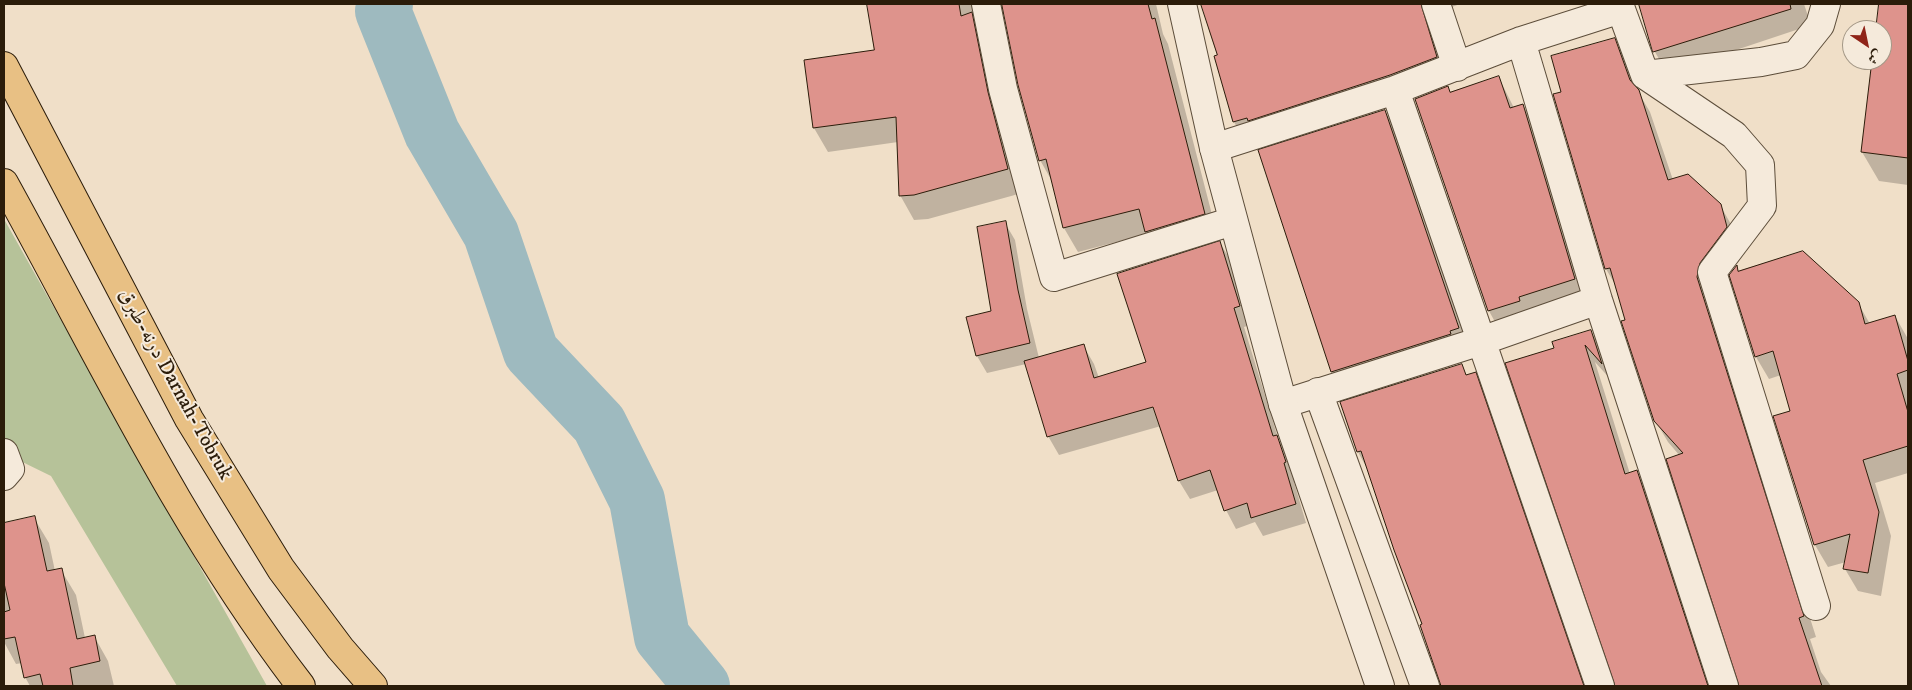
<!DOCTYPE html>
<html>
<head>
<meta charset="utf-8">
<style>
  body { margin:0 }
  #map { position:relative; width:1912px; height:690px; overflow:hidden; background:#f0dfc8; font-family:"IM FELL DW Pica",Amiri,serif }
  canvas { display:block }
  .frame { position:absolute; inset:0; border:5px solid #2b1c0a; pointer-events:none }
  .north { position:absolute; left:1842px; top:20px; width:50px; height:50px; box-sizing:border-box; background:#f5eadb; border:1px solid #a49887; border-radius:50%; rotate:146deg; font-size:14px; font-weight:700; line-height:20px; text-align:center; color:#2b1c0a }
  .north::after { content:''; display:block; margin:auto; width:18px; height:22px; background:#8f2418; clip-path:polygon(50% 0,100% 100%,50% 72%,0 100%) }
</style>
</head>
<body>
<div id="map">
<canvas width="1912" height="690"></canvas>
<div class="frame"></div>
<div class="north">ش</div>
</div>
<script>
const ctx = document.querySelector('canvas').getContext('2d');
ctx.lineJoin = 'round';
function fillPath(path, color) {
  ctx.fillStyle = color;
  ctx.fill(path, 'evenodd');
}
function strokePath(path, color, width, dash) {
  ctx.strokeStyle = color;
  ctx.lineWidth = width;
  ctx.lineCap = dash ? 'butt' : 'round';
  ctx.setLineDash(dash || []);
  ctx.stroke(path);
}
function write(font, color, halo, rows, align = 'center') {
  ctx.font = font + ' "IM FELL DW Pica",Amiri,serif';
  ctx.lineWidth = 4;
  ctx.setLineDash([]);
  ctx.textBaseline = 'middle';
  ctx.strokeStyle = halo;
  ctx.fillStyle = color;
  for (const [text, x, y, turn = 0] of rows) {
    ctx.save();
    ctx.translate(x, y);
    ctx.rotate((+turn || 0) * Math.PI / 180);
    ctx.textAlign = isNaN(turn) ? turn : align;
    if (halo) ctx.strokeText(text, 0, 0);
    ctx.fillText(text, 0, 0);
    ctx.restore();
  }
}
const green = new Path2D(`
  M4 219 267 686H177L51 476 4 453Z`);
const shadow = new Path2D(`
  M868 4H1156L1163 34 1168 44 1218 238 1147 234 1078 252 1064 228 1053 183 1040 160 1005 13H998L1022 193 928 219 914 220 900 195 898 142 828 152 814 128 805 61 875 51Z
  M1202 4H1460L1433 14 1450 81 1248 146 1234 122 1216 57 1219 56Z
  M1640 4H1804L1811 25 1667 73 1655 52Z
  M1880 4 1908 5V185L1879 181 1862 152 1873 60H1882V30H1877Z
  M1614 39 1626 60 1637 90 1650 112 1673 180 1720 205 1732 226 1709 299 1816 637 1810 639 1821 672 1831 686H1740L1680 456 1668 442 1655 420 1616 286 1606 269 1555 95 1563 92Z
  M1499 78 1514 108 1523 105 1534 125 1586 299 1500 331 1489 311 1451 93Z
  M1385 111 1398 134 1471 351 1345 394 1332 372 1259 151Z
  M1005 223 1015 240 1027 309 1039 358 1083 345 1094 364 1099 378 1148 363 1220 243 1231 261 1250 325 1244 327 1278 438 1287 455 1296 481 1294 482 1306 523 1263 536 1255 522 1236 529 1226 510 1218 490 1190 499 1179 481 1161 426 1059 455 1048 436 1026 364 987 373 977 356 968 318 992 312Z
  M1737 268 1739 272 1858 303 1870 324 1895 316 1908 339V473L1875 483 1891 536 1881 596 1858 591 1845 569 1846 562 1828 567 1815 545 1775 417 1792 412 1781 375 1769 379 1756 357Z
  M1591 331 1603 353 1612 381 1595 362 1630 474 1637 472 1649 493 1712 686H1616L1555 349Z
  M1461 365 1467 376 1475 374 1487 395 1587 686H1443L1369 472 1358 452Z
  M34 518 49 543 55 571 61 570 76 595 85 638 94 636 108 661 114 686H30L25 677 22 663 16 664 4 642V524Z`);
const river = new Path2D(`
  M385 4 383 11 432 133 491 234 531 352 599 424 637 500 662 637 702 686`);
const building = new Path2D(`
  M867 4H959L961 16 972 12 988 92 1008 169 914 195 899 196 896 117 813 128 804 60 874 50Z
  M1002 4H1148L1152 19 1155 18 1205 214 1145 232 1139 209 1063 228 1046 159 1039 161 1018 85Z
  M1201 4H1421L1437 57 1390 75 1248 121 1247 118 1233 122 1214 56 1217 55Z
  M1639 4H1790L1791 9 1653 52Z
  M1879 4H1908V158L1861 152 1872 60H1882V30H1876Z
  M1615 38 1630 80 1639 90 1668 180 1688 174 1721 204 1727 227 1700 263 1697 277 1804 616 1799 618 1822 686H1739L1666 459 1683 453 1654 421 1621 321 1625 320 1610 268 1605 269 1553 94 1561 92 1551 56Z
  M1499 76 1510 108 1523 104 1575 279 1519 297 1520 301 1488 311 1415 99 1448 86 1450 92Z
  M1385 110 1459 328 1450 331 1451 334 1331 372 1258 150Z
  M1006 221 1018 290 1030 343 976 356 966 317 991 311 977 227Z
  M1220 241 1240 306 1234 308 1273 436 1277 435 1286 462 1284 463 1296 504 1251 518 1247 503 1224 511 1210 470 1178 481 1153 407 1047 437 1024 361 1084 344 1094 378 1146 362 1117 274Z
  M1803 251 1859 302 1865 324 1895 315 1908 361V370L1897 374 1908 412V446L1863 460 1879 512 1868 573 1843 569 1850 534 1814 545 1773 416 1790 411 1773 351 1755 357 1729 275 1737 265 1738 271Z
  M1591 330 1602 364 1585 345 1625 474 1637 470 1708 686H1615L1505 363 1554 348 1552 342Z
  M1462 364 1466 375 1476 372 1584 686H1441L1420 625 1422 624 1394 550 1361 451 1357 452 1340 402Z
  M35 516 47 571 62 568 77 639 95 635 100 661 70 668 73 686H43L40 674 24 678 15 637 4 639V612L10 610 4 583V523Z`);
const minor = new Path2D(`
  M986 4 1003 89 1054 277 1233 221
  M1436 4 1457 67
  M1619 4 1645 75 1734 135 1760 165 1762 206 1712 272 1816 606
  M1521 41 1598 300 1724 686
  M1645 75 1761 62 1796 55 1820 25 1826 4
  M1395 90 1600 686
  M1214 148 1395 90 1521 41 1621 9
  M1318 392 1425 686
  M1283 404 1481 341 1598 300
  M4 453 10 469 4 476`);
const tertiary = new Path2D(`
  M1182 4 1214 148 1283 404 1380 686`);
const trunk = new Path2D(`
  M4 66 189 419 281 569 340 648 373 686
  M4 183C98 353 182 531 301 686`);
const streetNames = [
  ["درنه-طبرق Darnah-Tobruk",174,385,61]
];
fillPath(green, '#b6c299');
fillPath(shadow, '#0003');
strokePath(river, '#9ebabf', 56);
fillPath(building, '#de938c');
strokePath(building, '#2b1c0a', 1);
strokePath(minor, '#5c4d3a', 30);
strokePath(tertiary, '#5c4d3a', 30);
strokePath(trunk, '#2b1c0a', 30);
strokePath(minor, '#f5eadb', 28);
strokePath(tertiary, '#f5eadb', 28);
strokePath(trunk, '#e8c084', 28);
write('21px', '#2b1c0a', '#f5eadb', streetNames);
</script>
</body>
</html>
